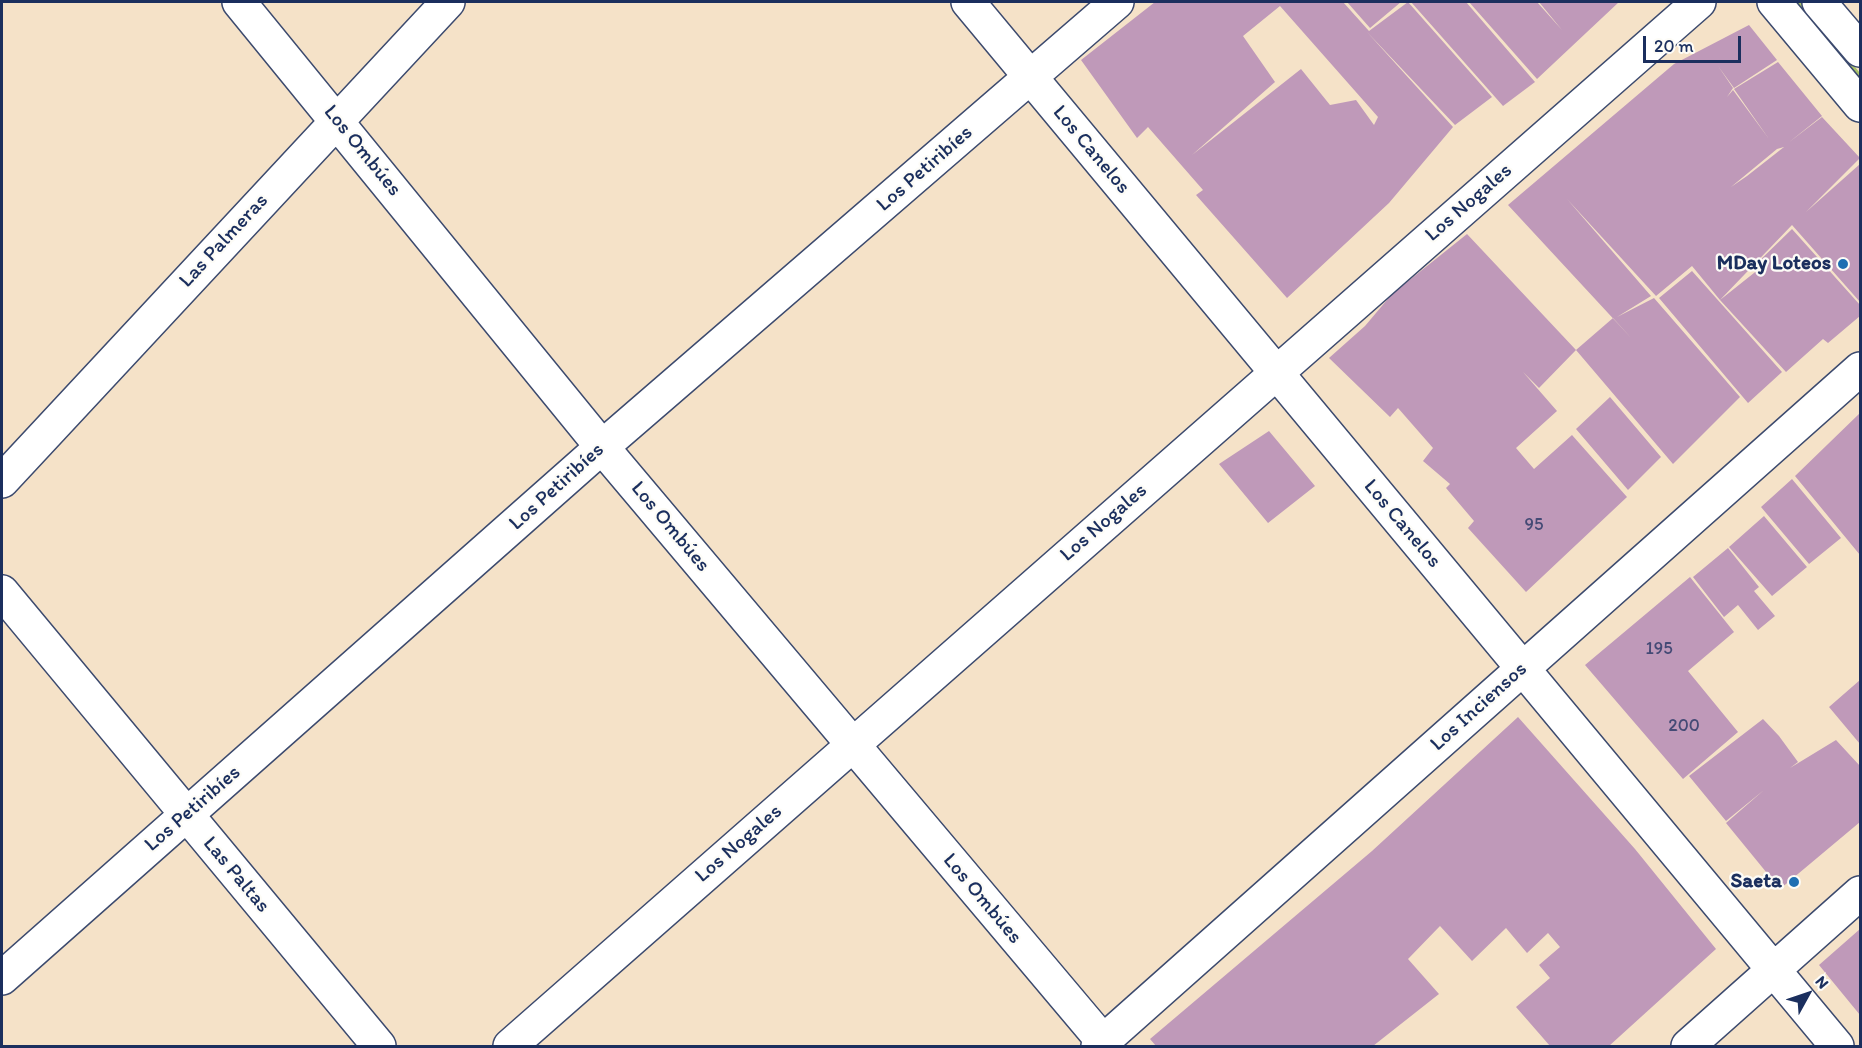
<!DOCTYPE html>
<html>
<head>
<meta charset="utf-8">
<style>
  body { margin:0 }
  #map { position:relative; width:1862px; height:1048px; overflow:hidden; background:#f5e2c8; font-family:Itim,sans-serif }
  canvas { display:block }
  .frame { position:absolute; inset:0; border:3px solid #1b2f5e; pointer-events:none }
  .north { position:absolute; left:1778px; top:964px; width:60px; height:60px; -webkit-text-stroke:4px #fdfcf7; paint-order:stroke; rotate:50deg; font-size:16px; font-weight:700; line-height:24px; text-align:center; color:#1b2f5e }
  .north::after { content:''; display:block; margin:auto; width:21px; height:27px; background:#1b2f5e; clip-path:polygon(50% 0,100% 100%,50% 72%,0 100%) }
  .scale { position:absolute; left:1643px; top:36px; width:98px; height:27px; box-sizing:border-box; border:3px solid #1b2f5e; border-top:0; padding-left:8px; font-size:18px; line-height:21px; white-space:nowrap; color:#1b2f5e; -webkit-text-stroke:4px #fdfcf7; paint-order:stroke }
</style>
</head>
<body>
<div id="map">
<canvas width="1862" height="1048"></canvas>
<div class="frame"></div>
<div class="north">N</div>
<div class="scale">20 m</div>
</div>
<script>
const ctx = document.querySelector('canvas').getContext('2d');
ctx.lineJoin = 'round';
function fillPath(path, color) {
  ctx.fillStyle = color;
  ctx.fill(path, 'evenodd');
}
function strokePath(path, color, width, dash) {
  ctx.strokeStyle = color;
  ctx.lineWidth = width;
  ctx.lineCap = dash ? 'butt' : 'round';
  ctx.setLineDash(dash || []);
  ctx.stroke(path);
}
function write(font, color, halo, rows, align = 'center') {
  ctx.font = font + ' Itim,sans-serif';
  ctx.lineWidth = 4.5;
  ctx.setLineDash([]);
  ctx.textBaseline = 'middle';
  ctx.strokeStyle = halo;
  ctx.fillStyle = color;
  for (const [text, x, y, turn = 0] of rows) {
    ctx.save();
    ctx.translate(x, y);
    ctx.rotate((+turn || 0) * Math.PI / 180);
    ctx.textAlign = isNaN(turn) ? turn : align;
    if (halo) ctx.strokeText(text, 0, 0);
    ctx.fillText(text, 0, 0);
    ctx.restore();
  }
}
const green = new Path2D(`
  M1789 2H1801L1860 73V86Z`);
const building = new Path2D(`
  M1155 2H1343L1369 31 1408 2 1492 97 1455 125 1367 32 1453 127 1389 203 1287 298 1196 195 1203 190 1148 127 1137 138 1081 60ZM1280 6 1378 117 1374 125 1356 100 1330 105 1301 69 1192 155 1275 82 1243 36Z
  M1347 2H1401L1370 28Z
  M1411 2H1466L1535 82 1503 106Z
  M1469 2H1537L1562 30 1539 2H1619L1537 79Z
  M1749 25 1777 60 1734 88 1718 66 1733 88 1727 97 1733 90 1769 139 1734 89 1778 62 1822 116 1788 143 1822 117 1860 158 1806 212 1860 164V302L1792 225 1720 300 1759 269 1755 265 1792 229 1860 305V316L1828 343 1823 339 1786 372 1720 300 1692 266 1656 296 1567 199 1651 296 1617 317 1654 298 1740 397 1673 464 1576 350 1613 318 1633 340 1508 205 1674 64ZM1784 147 1747 176 1731 187 1777 149Z
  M1467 234 1576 350 1539 388 1523 372 1557 411 1516 448 1534 469 1572 435 1627 497 1526 592 1468 528 1474 521 1446 488 1450 484 1423 461 1433 448 1398 408 1390 417 1329 358 1365 326 1392 294Z
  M1692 271 1782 372 1748 403 1659 298Z
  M1610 397 1661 457 1628 490 1576 429Z
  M1860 413V555L1795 476Z
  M1269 431 1315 486 1268 523 1219 464Z
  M1792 479 1841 538 1809 564 1761 507Z
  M1764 516 1807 567 1772 596 1729 547Z
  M1728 548 1759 587 1754 591 1775 616 1758 630 1738 605 1724 617 1693 577Z
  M1690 577 1734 632 1688 671 1738 732 1683 779 1585 665Z
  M1860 680V744L1829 707Z
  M1518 717 1635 849 1716 949 1609 1046H1550L1516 1007 1550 978 1539 965 1560 947 1548 933 1527 953 1506 928 1472 961 1440 926 1408 959 1439 994 1373 1046H1156L1150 1039 1372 851Z
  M1763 719 1779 736 1798 762 1790 768 1836 740 1860 766V822L1780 889 1726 823 1764 790 1726 821 1689 776Z
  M1860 929V1015L1819 965Z`);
const minor = new Path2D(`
  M239 2 602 447 1107 1046
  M968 2 1837 1046
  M1774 2 1860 105
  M1819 2 1860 50
  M2 481 448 2
  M2 592 379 1046
  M2 978 602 447 1117 2
  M510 1046 1699 2
  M1098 1046 1860 369
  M1688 1046 1860 893`);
const markers = [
  [1843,264,6,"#1f6fb2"],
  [1794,882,6,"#1f6fb2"]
];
const numberNames = [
  ["95",1534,525],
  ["195",1659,649],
  ["200",1684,726]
];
const streetNames = [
  ["Los Canelos",1091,150,50],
  ["Los Ombúes",362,151,51],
  ["Los Petiribíes",925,169,-41],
  ["Los Nogales",1469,203,-41],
  ["Las Palmeras",224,241,-47],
  ["Los Petiribíes",557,487,-42],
  ["Los Nogales",1104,523,-41],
  ["Los Canelos",1402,524,50],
  ["Los Ombúes",670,527,50],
  ["Los Inciensos",1479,707,-42],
  ["Los Petiribíes",193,809,-41],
  ["Los Nogales",739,844,-41],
  ["Las Paltas",236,875,50],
  ["Los Ombúes",982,899,50]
];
const poiNames = [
  ["MDay Loteos",1831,264],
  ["Saeta",1782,882]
];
fillPath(green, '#aac369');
fillPath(building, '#bf99b9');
strokePath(minor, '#3c4a6e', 36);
strokePath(minor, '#fff', 33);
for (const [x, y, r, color] of markers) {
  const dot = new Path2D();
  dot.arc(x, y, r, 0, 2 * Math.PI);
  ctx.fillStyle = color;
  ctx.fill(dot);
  strokePath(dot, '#fdfcf7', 2);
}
write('18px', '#444a75', null, numberNames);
write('21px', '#1b2f5e', '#fdfcf7', streetNames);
write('bold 21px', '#1b2f5e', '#fdfcf7', poiNames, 'right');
</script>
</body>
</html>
